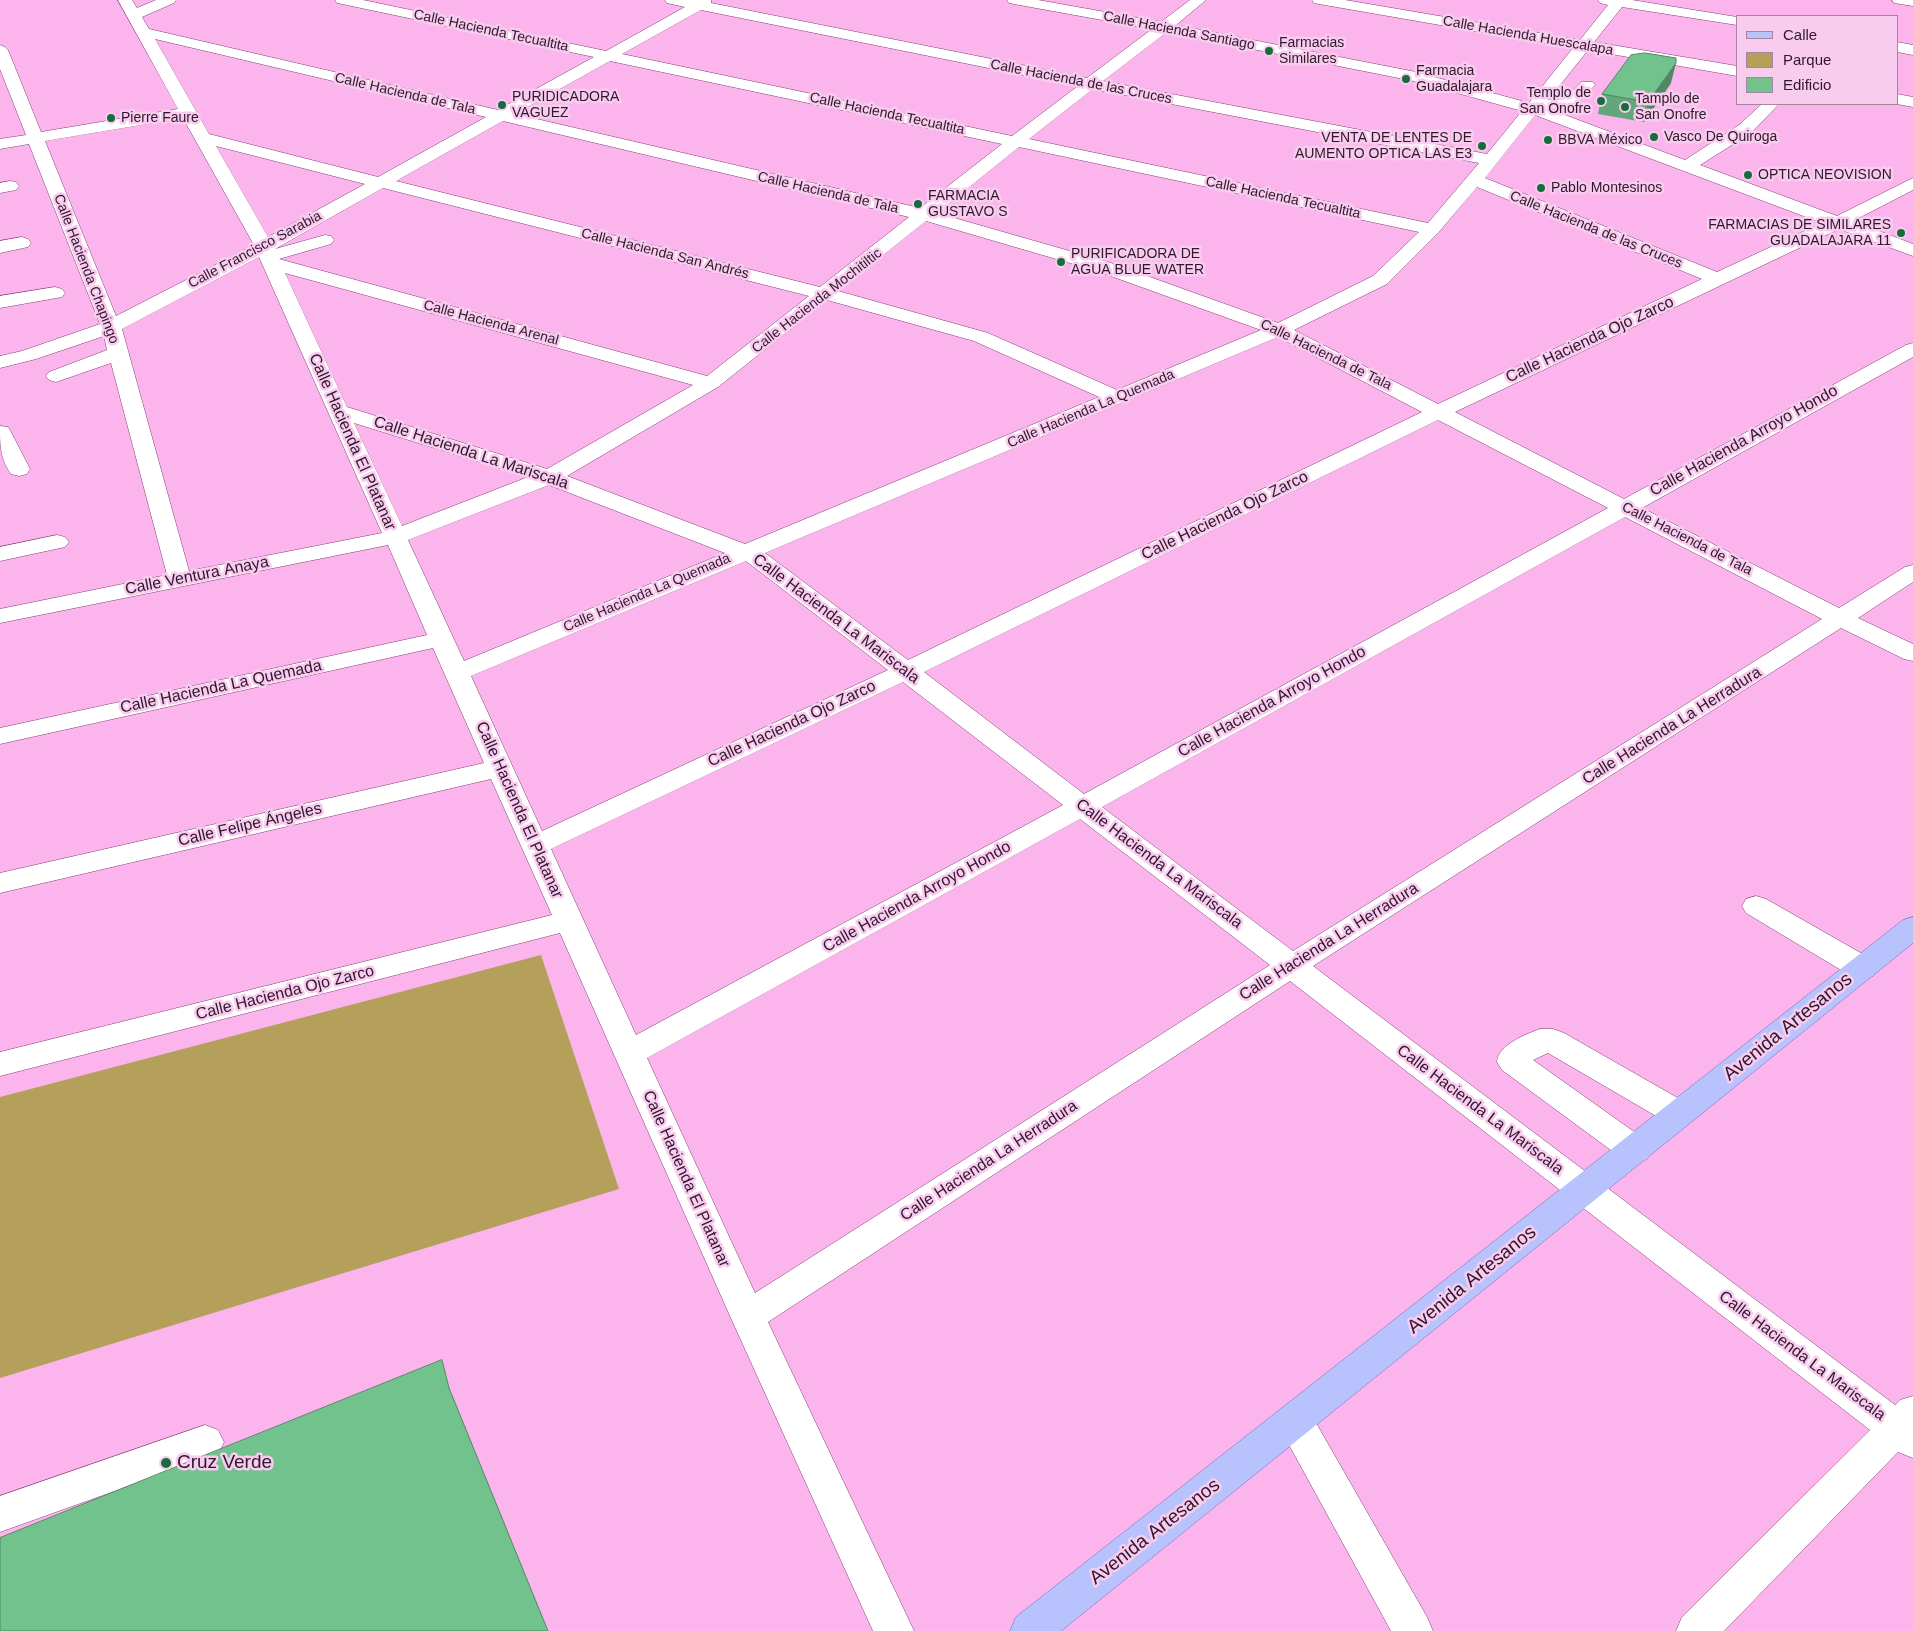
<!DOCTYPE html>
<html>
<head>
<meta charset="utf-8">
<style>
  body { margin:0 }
  #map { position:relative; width:1913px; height:1631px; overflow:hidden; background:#fbb4ec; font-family:Helvetica,sans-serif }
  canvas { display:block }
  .legend { position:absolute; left:1736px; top:15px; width:162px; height:90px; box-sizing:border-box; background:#f8ccee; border:1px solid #a884a0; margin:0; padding:6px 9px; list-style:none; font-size:15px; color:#31172c }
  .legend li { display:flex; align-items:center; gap:10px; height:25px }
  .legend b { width:25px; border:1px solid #a884a0 }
</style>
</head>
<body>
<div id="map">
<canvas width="1913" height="1631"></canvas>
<ul class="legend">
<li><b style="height:6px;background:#b8c3fd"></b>Calle</li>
<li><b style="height:14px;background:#b4a05b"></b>Parque</li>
<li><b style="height:14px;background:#71c28d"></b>Edificio</li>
</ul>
</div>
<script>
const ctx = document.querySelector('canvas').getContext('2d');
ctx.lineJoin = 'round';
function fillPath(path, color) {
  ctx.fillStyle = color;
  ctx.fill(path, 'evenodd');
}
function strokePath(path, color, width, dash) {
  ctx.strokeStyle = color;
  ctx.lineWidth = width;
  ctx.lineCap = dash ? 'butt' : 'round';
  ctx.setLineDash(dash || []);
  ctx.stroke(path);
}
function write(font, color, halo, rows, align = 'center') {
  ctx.font = font + ' Helvetica,sans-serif';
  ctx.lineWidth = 5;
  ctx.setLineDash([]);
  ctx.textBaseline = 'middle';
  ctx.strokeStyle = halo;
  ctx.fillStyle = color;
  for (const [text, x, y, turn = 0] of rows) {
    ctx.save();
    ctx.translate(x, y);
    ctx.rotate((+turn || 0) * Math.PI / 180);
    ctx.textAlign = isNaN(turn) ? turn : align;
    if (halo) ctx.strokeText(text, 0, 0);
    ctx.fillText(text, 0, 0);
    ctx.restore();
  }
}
const green = new Path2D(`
  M541 955 619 1189 0 1378V1097Z`);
const minor = new Path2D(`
  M118 0H132L137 8 156 0H176L174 3 142 17 149 29 498 110 594 57 342 4 337 3 335 0H363L606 51 685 7 667 3 665 0H711V3L1087 78 1152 29 1014 4 1009 3 1007 0H1038L1161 22 1190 0H1206L1176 25 1416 72 1529 103 1573 48 1319 4 1314 3 1312 0H1345L1580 40 1608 5 1600 3 1598 0H1632L1737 17V25L1622 7 1594 42 1737 66V76L1588 50 1548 100 1564 99 1581 82H1593L1595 85 1574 107 1549 109 1685 160 1739 125 1762 104H1779L1751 133 1700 165 1837 216 1913 178V190L1853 221 1913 244V256L1839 229 1455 412 1624 499 1906 345 1913 343V357L1642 508 1839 608 1905 567 1913 565V582L1858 618 1913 644V661L1904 659 1841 628 1313 966 1895 1405 1900 1400 1913 1396V1458L1898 1452 1724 1631H1676L1682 1617 1870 1430 1290 981 768 1322 914 1631H873L730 1316 560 933 0 1076V1052L552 915 491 779 0 893V873L484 763 433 648 0 744V728L427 635 388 545 0 623V609L167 575 111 363 56 382 49 380 46 376 49 372 107 350 104 336 36 359 0 368V356L22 351 100 324 29 144 0 149V139L26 135 0 69V45L5 47 8 50 41 132 178 109ZM701 10 1078 86 1012 136 622 54ZM1167 32 1414 81 1522 111 1487 154 1103 81ZM155 39 486 117 378 177 209 134ZM610 61 1002 144 920 208 515 114ZM1093 89 1479 163 1428 223 1029 139ZM1535 115 1822 223 1717 272 1485 178ZM183 118 254 245 116 316 45 141ZM503 121 909 217 820 287 396 181ZM216 146 365 184 268 237ZM1019 147 1419 232 1373 276 1278 323 1108 262 937 213ZM1477 187 1702 279 1438 404 1294 330 1387 284 1438 233ZM383 188 809 296 707 376 279 259 331 244 334 240 331 236 325 235 275 249ZM926 221 1094 270 1261 330 1117 390 988 333 838 291ZM259 257 382 533 189 571 122 329ZM285 273 693 385 547 469 347 407ZM827 300 974 341 1099 397 745 544 567 476 718 387ZM1278 337 1422 412 908 660 765 553ZM1438 420 1608 508 1084 794 924 672ZM354 423 528 477 402 526ZM549 485 725 553 464 661 408 540ZM1625 517 1822 619 1293 951 1102 807ZM746 561 888 670 542 831 471 676ZM903 682 1063 805 636 1035 551 849ZM1080 819 1270 965 755 1293 647 1058Z
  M1892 0H1913V6L1894 3Z
  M1897 42 1913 45V55L1897 52Z
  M1897 94 1913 97V107L1897 104Z
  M10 181 16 182 19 186 16 190 0 193V183Z
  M22 237 28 239 31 243 28 247 0 253V241Z
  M55 287 62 289 65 293 62 297 0 308V296Z
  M0 426 8 427 11 432 30 469 27 474 19 476 11 474C0 458 0 445 0 426Z
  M57 535 65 537 69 542 65 547 0 561V547Z
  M1756 896 1766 899 1873 960 1877 968 1873 976 1862 979 1851 976 1746 913 1742 906 1746 899Z
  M1540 1029H1553L1564 1033 1690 1105 1695 1114 1690 1123 1679 1126 1668 1123 1548 1053 1533 1060 1647 1141 1651 1150 1647 1159 1635 1163 1623 1159 1502 1070 1497 1062C1498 1045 1526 1034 1540 1029Z
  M1295 1405 1308 1409 1427 1617 1433 1631H1391L1276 1421 1282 1409Z
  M205 1425 218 1430 224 1442 218 1454 0 1532V1496Z`);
const major = new Path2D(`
  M1913 917V943L1061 1631H1010L1016 1617 1903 920Z`);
const wall = new Path2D(`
  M1671 83 1644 122 1598 114 1602 94Z`);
const shadedWall = new Path2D(`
  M1676 63 1671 83 1644 122 1648 102Z`);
const building = new Path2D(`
  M1645 53 1676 58V63L1648 102 1602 94 1631 55Z
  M442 1360 449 1388 548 1631H0V1538Z`);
const markers = [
  [1269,51,5,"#176c3e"],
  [1406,79,5,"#176c3e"],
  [1601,101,5,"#176c3e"],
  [502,105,5,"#176c3e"],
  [1625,107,5,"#176c3e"],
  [111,118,5,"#176c3e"],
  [1654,137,5,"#176c3e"],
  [1548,140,5,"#176c3e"],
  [1482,146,5,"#176c3e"],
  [1748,175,5,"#176c3e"],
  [1541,188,5,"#176c3e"],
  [918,204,5,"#176c3e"],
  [1901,233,5,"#176c3e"],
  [1061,262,5,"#176c3e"],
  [166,1463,6,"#176c3e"]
];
const farStreetnames = [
  ["Calle Hacienda Tecualtita",491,31,12],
  ["Calle Hacienda Santiago",1179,31,11],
  ["Calle Hacienda Huescalapa",1528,36,10],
  ["Calle Hacienda de las Cruces",1081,82,11],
  ["Calle Hacienda de Tala",405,94,13],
  ["Calle Hacienda Tecualtita",887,114,12],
  ["Calle Hacienda de Tala",828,193,13],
  ["Calle Hacienda Tecualtita",1283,198,12],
  ["Calle Hacienda de las Cruces",1596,230,22],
  ["Calle Francisco Sarabia",255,250,-28],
  ["Calle Hacienda San Andrés",665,254,14],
  ["Calle Hacienda Chapingo",86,269,69],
  ["Calle Hacienda Mochitiltic",817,301,-38],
  ["Calle Hacienda Arenal",491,323,15],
  ["Calle Hacienda de Tala",1326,355,26],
  ["Calle Hacienda La Quemada",1091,409,-23],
  ["Calle Hacienda de Tala",1687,539,27],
  ["Calle Hacienda La Quemada",647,593,-23]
];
const farPoinames = [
  ["Farmacias",1279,43],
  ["Similares",1279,59],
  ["Farmacia",1416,71],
  ["Guadalajara",1416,87],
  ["Templo de",1591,93,"right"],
  ["San Onofre",1591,109,"right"],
  ["PURIDICADORA",512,97],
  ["VAGUEZ",512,113],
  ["Tamplo de",1635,99],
  ["San Onofre",1635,115],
  ["Pierre Faure",121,118],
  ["Vasco De Quiroga",1664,137],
  ["VENTA DE LENTES DE",1472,138,"right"],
  ["AUMENTO OPTICA LAS E3",1472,154,"right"],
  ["BBVA México",1558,140],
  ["OPTICA NEOVISION",1758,175],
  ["Pablo Montesinos",1551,188],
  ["FARMACIA",928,196],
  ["GUSTAVO S",928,212],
  ["FARMACIAS DE SIMILARES",1891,225,"right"],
  ["GUADALAJARA 11",1891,241,"right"],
  ["PURIFICADORA DE",1071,254],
  ["AGUA BLUE WATER",1071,270]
];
const streetNames = [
  ["Calle Hacienda Ojo Zarco",1590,340,-25],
  ["Calle Hacienda Arroyo Hondo",1744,441,-29],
  ["Calle Hacienda El Platanar",352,442,66],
  ["Calle Hacienda La Mariscala",471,453,18],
  ["Calle Hacienda Ojo Zarco",1225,516,-26],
  ["Calle Ventura Anaya",197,576,-11],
  ["Calle Hacienda La Mariscala",836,619,37],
  ["Calle Hacienda La Quemada",221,687,-12],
  ["Calle Hacienda Arroyo Hondo",1272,702,-29],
  ["Calle Hacienda Ojo Zarco",792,724,-25],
  ["Calle Hacienda La Herradura",1672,726,-32],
  ["Calle Hacienda El Platanar",519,810,66],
  ["Calle Felipe Ángeles",250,825,-13],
  ["Calle Hacienda La Mariscala",1159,864,37],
  ["Calle Hacienda Arroyo Hondo",917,897,-29],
  ["Calle Hacienda La Herradura",1329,942,-32],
  ["Calle Hacienda Ojo Zarco",285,993,-14],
  ["Calle Hacienda La Mariscala",1480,1110,37],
  ["Calle Hacienda La Herradura",989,1161,-33],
  ["Calle Hacienda El Platanar",686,1179,66],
  ["Calle Hacienda La Mariscala",1802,1356,37]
];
const nearStreetnames = [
  ["Avenida Artesanos",1788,1027,-39],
  ["Avenida Artesanos",1472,1280,-39],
  ["Avenida Artesanos",1155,1532,-38]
];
const nearPoinames = [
  ["Cruz Verde",177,1463]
];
fillPath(green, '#b4a05b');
strokePath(minor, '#7f4174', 1);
strokePath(major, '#6a6db3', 1);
fillPath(minor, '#fff');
fillPath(major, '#b8c3fd');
fillPath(wall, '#61a779');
fillPath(shadedWall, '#4f8863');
fillPath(building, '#71c28d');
strokePath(building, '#4f8863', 1);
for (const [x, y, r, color] of markers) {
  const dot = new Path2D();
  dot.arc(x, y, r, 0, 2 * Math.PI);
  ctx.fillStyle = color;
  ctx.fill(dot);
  strokePath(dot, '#f8ccee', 2);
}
write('14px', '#31172c', '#f8ccee', farStreetnames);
write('14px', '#31172c', '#f8ccee', farPoinames, 'left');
write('16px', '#31172c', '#f8ccee', streetNames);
write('19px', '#31172c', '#f8ccee', nearStreetnames);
write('19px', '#31172c', '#f8ccee', nearPoinames, 'left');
</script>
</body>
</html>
